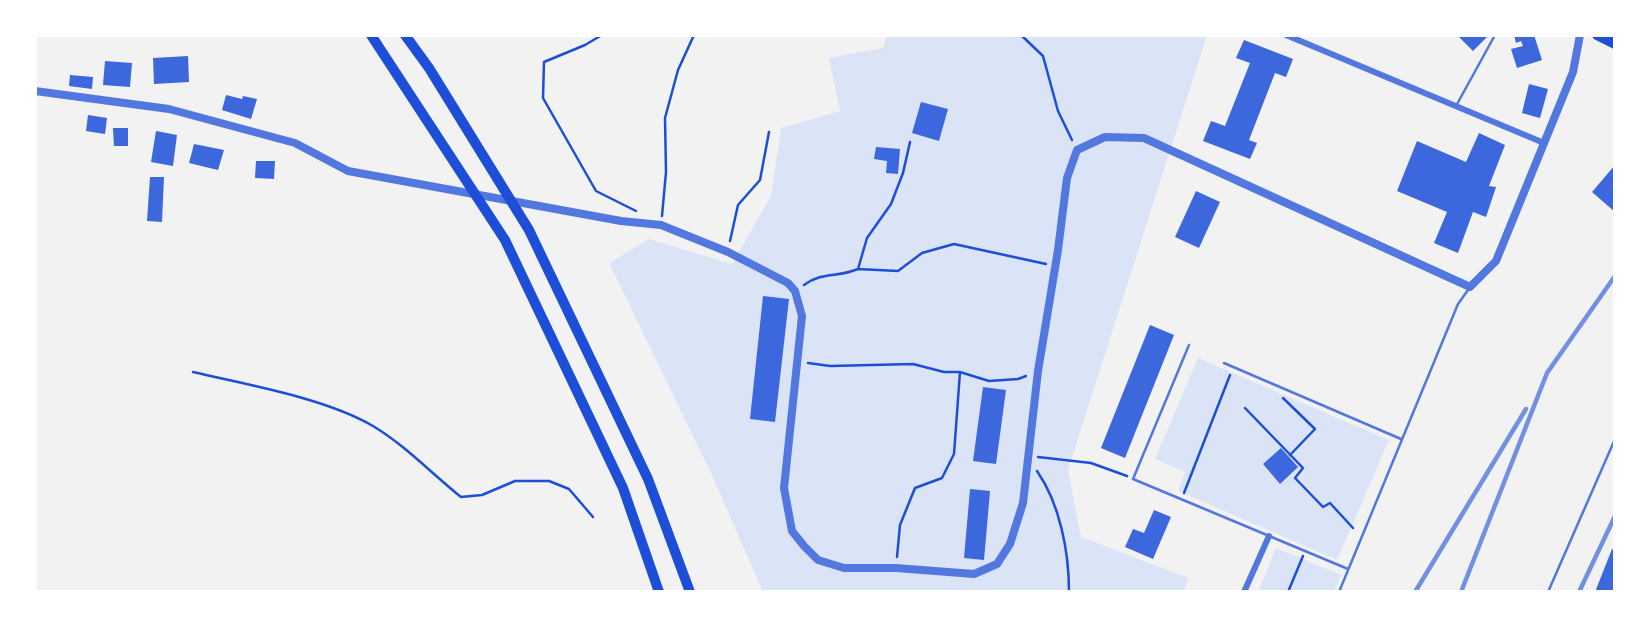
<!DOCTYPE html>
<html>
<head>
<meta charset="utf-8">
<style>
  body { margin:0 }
  #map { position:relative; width:1650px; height:627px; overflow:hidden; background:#f2f2f2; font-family:"PT Sans",sans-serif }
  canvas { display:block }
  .frame { position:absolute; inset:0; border:37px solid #fff; pointer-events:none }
</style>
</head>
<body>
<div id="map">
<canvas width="1650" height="627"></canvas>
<div class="frame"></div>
</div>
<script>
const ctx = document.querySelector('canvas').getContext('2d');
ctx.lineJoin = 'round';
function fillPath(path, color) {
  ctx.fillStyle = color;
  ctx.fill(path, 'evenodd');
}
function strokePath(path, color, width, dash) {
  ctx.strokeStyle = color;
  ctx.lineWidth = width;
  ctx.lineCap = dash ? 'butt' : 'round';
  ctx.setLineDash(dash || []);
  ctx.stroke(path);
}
const green = new Path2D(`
  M887 35H1207L1068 470 1081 537 1189 578 1183 592H763L711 473 609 263 649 239 732 264 771 196 781 128 840 111 829 58 883 48Z
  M1198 358 1389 440 1337 560 1178 491 1185 472 1155 459Z
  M1276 548 1341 575 1334 592H1258Z`);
const building = new Path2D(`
  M1457 35H1489L1473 51Z
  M1514 35H1534L1542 60 1517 68 1511 49 1523 46 1521 41 1516 43Z
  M1244 40 1293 59 1286 77 1275 73 1249 140 1257 143 1250 159 1203 141 1211 121 1225 126 1250 63 1236 58Z
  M188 56 189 82 154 84 153 58Z
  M105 61 132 63 130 87 103 85Z
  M70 75 93 77 92 89 69 86Z
  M1529 84 1548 89 1540 118 1522 113Z
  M226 95 242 99 243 96 257 99 251 119 222 110Z
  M921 102 948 109 939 141 912 133Z
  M88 115 107 118 105 134 86 131Z
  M113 128H128V146H114Z
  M156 131 177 135 173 166 151 162Z
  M1479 133 1505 145 1489 186 1496 187 1486 217 1473 212 1458 253 1434 243 1447 212 1397 191 1417 141 1466 162Z
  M194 144 224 150 218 170 189 163Z
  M876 147 900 149 898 174 886 173 887 161 874 159Z
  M256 161H275L274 179 255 178Z
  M1615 165V212L1592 192Z
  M150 177H164L162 222 147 221Z
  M1196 191 1220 202 1199 248 1175 237Z
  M763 296 789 299 775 422 750 419Z
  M1150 325 1174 335 1125 458 1101 448Z
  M983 387 1006 390 996 464 973 461Z
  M1281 448 1298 467 1280 484 1263 464Z
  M970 489 990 491 984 560 964 558Z
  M1154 510 1171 517 1153 559 1125 547 1133 529 1144 533Z
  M1612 549 1615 550V592H1595Z`);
const path = new Path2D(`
  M602 35 585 45 544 62 543 98 596 191 636 211
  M1021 35 1043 56 1058 111 1072 140
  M662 216 666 172 665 118 678 70 694 35
  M730 241 738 205 760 180 769 132
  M858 269 898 271 922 253 954 244 1046 264
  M804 285C823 271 837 278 858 269L867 238 891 204 903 173 910 142
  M808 363 830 366 913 364 944 372H960L989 381 1018 379 1026 376
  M193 372C248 385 325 398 373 426 406 446 431 473 461 497L482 495 515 481H549L569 489 593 517
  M1283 398 1315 429 1290 455
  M1245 408 1303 468 1295 478 1323 507 1330 503 1353 528
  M1038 457 1091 463 1127 476
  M1037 471C1060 504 1069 552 1069 592
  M1184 493 1230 375
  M897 557 900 525 915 488 942 478 954 454 960 372
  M1288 592 1303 556`);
const service = new Path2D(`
  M1456 106 1495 35
  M1189 345 1133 479 1348 569
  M1224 363 1401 439
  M1339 592 1458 304 1468 290
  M1548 592 1615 439`);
const minor = new Path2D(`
  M1286 35 1544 143
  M1244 592 1269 536`);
const tertiary = new Path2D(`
  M35 91 169 109 295 143 348 171 621 221 661 225 728 252 788 283 795 291 802 316 784 488 792 531 804 546 818 560 844 568H896L974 574 997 564 1010 544 1023 503 1038 371 1058 250 1067 178 1077 150 1105 137 1144 138 1470 287 1496 261 1573 72 1580 35`);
const primary = new Path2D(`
  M1597 35 1615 44`);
const motorway = new Path2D(`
  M371 35 505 240 623 488 659 592
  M405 35 429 68 529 230 648 479 690 592`);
const rail = new Path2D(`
  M1415 592 1526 409
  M1461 592 1547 373 1615 276
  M1579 592 1615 516`);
fillPath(green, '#dbe4f7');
fillPath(building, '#3d67dc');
strokePath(path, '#1d4ed8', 2.5);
strokePath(service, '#5277de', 2.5);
strokePath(minor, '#5277de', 6);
strokePath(tertiary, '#5277de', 8);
strokePath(primary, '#1d4ed8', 10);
strokePath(motorway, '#1d4ed8', 10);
strokePath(rail, '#7290e2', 4.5);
</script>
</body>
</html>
